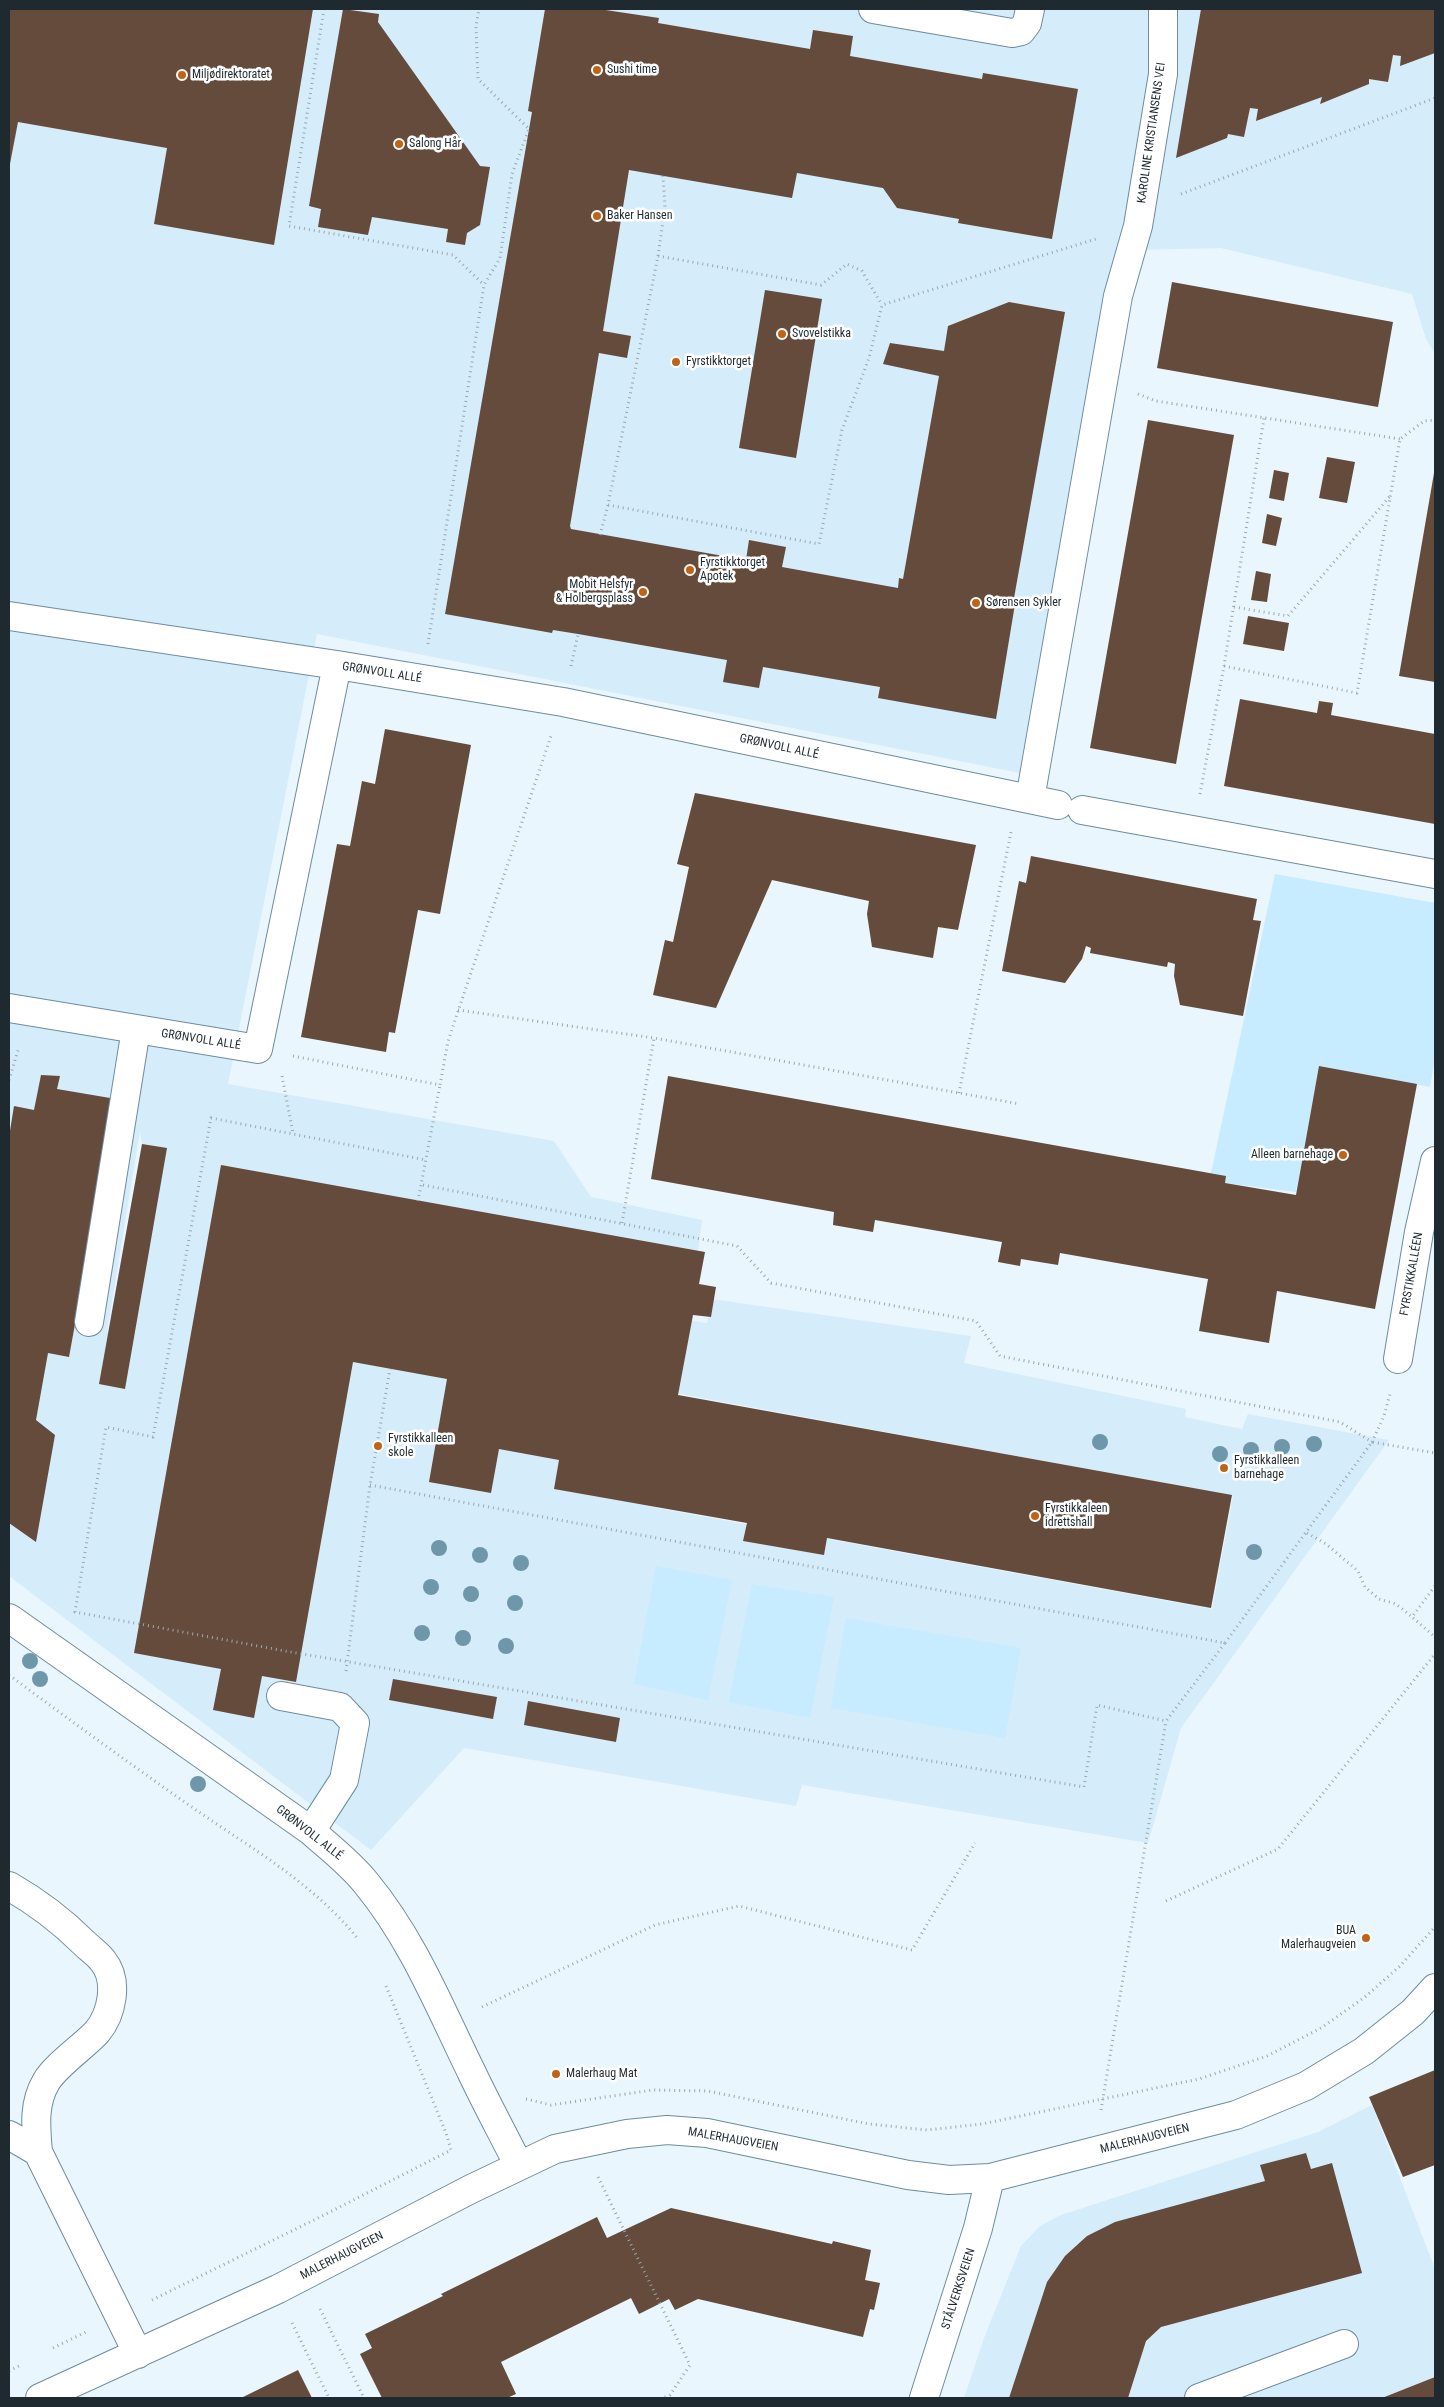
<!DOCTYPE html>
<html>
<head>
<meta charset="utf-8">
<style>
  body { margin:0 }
  #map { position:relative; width:1444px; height:2407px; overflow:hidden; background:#e9f6fd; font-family:"Roboto Condensed",sans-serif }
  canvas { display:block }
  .frame { position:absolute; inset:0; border:10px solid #1e2a30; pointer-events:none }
</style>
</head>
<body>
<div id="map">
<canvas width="1444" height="2407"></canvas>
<div class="frame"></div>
</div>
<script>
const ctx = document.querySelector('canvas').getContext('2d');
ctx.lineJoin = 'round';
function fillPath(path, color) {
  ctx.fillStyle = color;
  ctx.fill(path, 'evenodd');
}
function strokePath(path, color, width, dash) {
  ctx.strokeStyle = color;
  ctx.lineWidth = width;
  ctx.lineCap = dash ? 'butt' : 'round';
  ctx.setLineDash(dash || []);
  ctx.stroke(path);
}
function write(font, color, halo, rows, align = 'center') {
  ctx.font = font + ' "Roboto Condensed",sans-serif';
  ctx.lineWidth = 5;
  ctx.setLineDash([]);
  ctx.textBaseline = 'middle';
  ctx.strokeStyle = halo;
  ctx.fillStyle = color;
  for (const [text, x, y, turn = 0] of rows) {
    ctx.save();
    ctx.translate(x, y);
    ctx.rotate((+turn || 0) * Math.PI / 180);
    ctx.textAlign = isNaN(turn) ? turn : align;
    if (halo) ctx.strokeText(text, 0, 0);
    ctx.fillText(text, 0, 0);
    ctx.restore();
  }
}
const built = new Path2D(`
  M9 9H1435V354L1426 339 1412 294 1221 248 1133 250 1020 773 317 634 228 1084 554 1141 591 1197 702 1220 689 1320 707 1323 711 1299 971 1336 964 1363 1186 1409 1185 1417 1242 1429 1248 1414 1389 1440 1181 1728 1148 1843 802 1785 796 1806 464 1748 371 1850 9 1576ZM140 1131 142 1144 108 1332H107ZM675 1393 1233 1496 1212 1609 657 1508Z
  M1372 2105 1435 2269V2398H964L984 2338 1021 2246 1040 2226 1061 2215 1318 2132Z`);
const green = new Path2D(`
  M1275 874 1435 903V1058L1430 1087 1320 1066 1296 1192 1225 1183 1226 1176 1211 1173Z
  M656 1566 732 1580 708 1700 634 1684Z
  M752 1584 834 1597 810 1718 729 1702Z
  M846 1618 1021 1648 1005 1738 831 1708Z`);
const building = new Path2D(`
  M9 9H313L274 245 154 224 167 148 18 122 9 169Z
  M343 9 379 14 378 22 480 166 490 167 480 225 467 233 465 245 446 242 448 229 372 217 368 235 318 227 321 209 309 206Z
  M545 9H599L659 18 658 23 810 49 813 30 853 36 850 56 982 79 983 73 1078 89 1052 239 958 223 959 219 897 208 883 188 797 173 792 198 629 170 603 331 631 336 627 358 599 353 570 526 571 529 746 560 749 540 786 547 782 567 898 588 899 578 903 579 939 376 883 364 890 343 944 351 948 326 1009 302 1065 312 1014 598H1016L996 719 878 698 880 687 763 667 759 688 723 682 727 660 578 634 553 630 552 633 445 614 532 112 528 111Z
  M1201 9H1435V53L1400 66 1401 56 1393 55 1388 82 1369 79V84L1320 104 1322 97 1256 121 1258 109 1250 108 1244 137 1228 134 1227 138 1176 158Z
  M1172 282 1393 322 1378 407 1157 368Z
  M765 290 822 299 796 458 739 448Z
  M1148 420 1234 435 1176 764 1090 748Z
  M1327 457 1355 462 1347 503 1319 498Z
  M1274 470 1289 473 1284 501 1269 498Z
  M1434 473H1435V682L1399 676Z
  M1267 514 1282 518 1276 546 1262 543Z
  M1256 571 1271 574 1267 602 1251 600Z
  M1248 616 1289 623 1284 651 1243 644Z
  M1240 699 1317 713 1319 701 1333 703 1331 715 1435 734V824L1224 786Z
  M385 729 471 745 440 914 418 910 395 1033 389 1032 386 1052 301 1037 337 844 350 846 362 781 375 784Z
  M695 793 976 845 958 930 938 927 933 958 872 947 867 914 869 901 772 880 716 1008 653 995 665 940 673 942 689 867 677 864Z
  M1031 856 1257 899 1253 920 1261 921 1243 1016 1180 1005 1174 976 1175 964 1168 962 1167 967 1090 953 1091 948 1086 946 1082 959 1065 983 1002 971 1019 881 1026 883Z
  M1319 1066 1417 1084 1375 1309 1277 1291 1269 1343 1199 1331 1208 1279 1060 1253 1058 1265 1021 1259 1020 1266 998 1262 1002 1242 875 1220 873 1232 833 1225 834 1212 651 1179 668 1076 1226 1176 1225 1183 1296 1195Z
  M41 1075 60 1076 57 1089 116 1099 69 1357 48 1353 36 1420 55 1435 36 1542 9 1523V1137L14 1106 34 1110Z
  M142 1144 167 1148 125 1389 99 1384Z
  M221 1165 705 1252 699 1284 716 1287 711 1317 693 1315 678 1395 1232 1495 1211 1608 827 1538 824 1555 743 1541 747 1523 554 1489 559 1460 499 1449 491 1493 429 1482 447 1379 353 1362 296 1682 262 1676 254 1718 213 1710 221 1669 134 1653Z
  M393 1679 497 1697 493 1719 389 1700Z
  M528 1701 620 1718 616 1742 524 1725Z
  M1435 2070V2165L1403 2177 1369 2097Z
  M1306 2153 1311 2169 1332 2163 1362 2273 1161 2327 1146 2341 1128 2398H1009L1047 2282 1065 2256 1087 2236 1115 2222 1265 2181 1260 2165Z
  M671 2208 832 2244 833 2241 871 2250 865 2280 880 2283 874 2310 870 2309 863 2337 698 2299 675 2310 669 2299 639 2314 631 2298 501 2362 516 2394 507 2398H382L360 2354 372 2348 365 2334 443 2296 441 2294 597 2217 607 2238Z
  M298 2370 312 2398H241Z
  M1435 2377V2398H1382Z`);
const path = new Path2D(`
  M324 9 289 226 453 255 484 285
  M617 9V12
  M1181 194 1435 98
  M658 256 821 285 847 264 862 271 882 305
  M1138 394 1156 401 1400 439
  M608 505 819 544 842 430 869 358 882 305 1096 239
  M600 535 608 505 658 256 665 207 663 176
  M1234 607 1288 616 1391 495
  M428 644 484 285 500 258 512 174 529 129 478 79 476 26 479 9
  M571 666 578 634
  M1224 666 1357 693 1400 439 1424 421 1435 420
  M1200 794 1224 666 1264 418
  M458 1010 654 1038 1020 1104
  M293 1056 440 1085 448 1041 551 736
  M282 1076 293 1133
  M9 1080 19 1047
  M959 1093 1011 832
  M423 1185 737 1246 771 1283 976 1321 1000 1356 1340 1422 1372 1442 1384 1416 1390 1394
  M418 1201 440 1085
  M622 1223 654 1038
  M370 1485 1225 1643 1166 1721 1097 1705 1084 1787 285 1651 75 1612 106 1427 153 1437 211 1118 426 1160
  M1307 1533 1326 1544 1358 1571 1365 1587 1379 1599 1396 1604 1412 1617
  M1435 1586 1412 1617 1435 1637
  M1225 1643 1372 1442 1435 1453
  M346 1671 370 1485 390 1369
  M9 1675C71 1721 133 1766 196 1810 253 1849 315 1885 358 1939
  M1166 1901 1278 1849 1435 1654
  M482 2007 655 1925 739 1906 912 1950 975 1843
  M526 2099 551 2105 653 2090 708 2091 869 2124 927 2130 982 2124 1199 2079 1267 2056 1321 2028 1365 1997 1400 1966 1435 1927
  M1101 2110 1166 1721
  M598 2177 690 2365 670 2395 663 2398
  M152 2300 330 2212 451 2150 446 2133 386 1986
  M320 2309 364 2398
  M292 2323 329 2398
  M53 2348 86 2332
  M9 2371 19 2366`);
const minor = new Path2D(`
  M873 9 1012 33 1021 31 1027 23 1030 9
  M9 616 337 665
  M1030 799 1118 296 1138 226 1163 74V9
  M1082 810 1435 874
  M9 1008 258 1049 337 665 563 702 1058 805
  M89 1322 136 1029
  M1398 1359 1419 1232 1435 1161
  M9 1618 311 1831C330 1848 350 1863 366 1883 413 1940 439 2006 471 2071 486 2103 503 2134 519 2166
  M281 1696 340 1707 355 1723 344 1780 311 1831
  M9 1886C37 1902 61 1920 84 1943 90 1949 98 1954 103 1961 119 1981 112 2014 97 2032 83 2047 55 2066 46 2082 33 2104 36 2128 38 2152L138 2354
  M9 2135 38 2152
  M40 2398 278 2289 471 2189 555 2149 627 2134 667 2130 707 2133 908 2175 949 2180 990 2178 1236 2115 1306 2086 1364 2051 1413 2012 1435 1988
  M924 2398 978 2228 990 2178
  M1199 2398 1344 2344`);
const trees = [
  [1100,1442],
  [1314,1444],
  [1282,1447],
  [1251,1450],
  [1220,1454],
  [439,1548],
  [1254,1552],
  [480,1555],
  [521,1563],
  [431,1587],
  [471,1594],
  [515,1603],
  [422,1633],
  [463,1638],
  [506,1646],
  [30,1661],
  [40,1679],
  [198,1784]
];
const markers = [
  [597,70,5,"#c06317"],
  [182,75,5,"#c06317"],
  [399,144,5,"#c06317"],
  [597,216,5,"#c06317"],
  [782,334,5,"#c06317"],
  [676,362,5,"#c06317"],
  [690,570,5,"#c06317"],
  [643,592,5,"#c06317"],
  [976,603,5,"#c06317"],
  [1343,1155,5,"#c06317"],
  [378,1446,5,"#c06317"],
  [1224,1468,5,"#c06317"],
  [1035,1516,5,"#c06317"],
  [1366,1938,5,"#c06317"],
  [556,2074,5,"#c06317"]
];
const poiNames = [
  ["Sushi time",607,70],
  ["Miljødirektoratet",192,75],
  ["Salong Hår",409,144],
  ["Baker Hansen",607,216],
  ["Svovelstikka",792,334],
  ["Fyrstikktorget",686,362],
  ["Fyrstikktorget",700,563],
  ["Apotek",700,577],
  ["Mobit Helsfyr",633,585,"right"],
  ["& Holbergsplass",633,599,"right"],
  ["Sørensen Sykler",986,603],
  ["Alleen barnehage",1333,1155,"right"],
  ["Fyrstikkalleen",388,1439],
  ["skole",388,1453],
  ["Fyrstikkalleen",1234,1461],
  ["barnehage",1234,1475],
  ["Fyrstikkaleen",1045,1509],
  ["idrettshall",1045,1523],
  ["BUA",1356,1931,"right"],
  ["Malerhaugveien",1356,1945,"right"],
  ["Malerhaug Mat",566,2074]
];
const streetNames = [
  ["KAROLINE KRISTIANSENS VEI",1152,133,-82],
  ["GRØNVOLL ALLÉ",382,673,9],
  ["GRØNVOLL ALLÉ",779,747,12],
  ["GRØNVOLL ALLÉ",201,1040,9],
  ["FYRSTIKKALLÉEN",1412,1274,-80],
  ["GRØNVOLL ALLÉ",309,1833,38],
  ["MALERHAUGVEIEN",1145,2139,-14],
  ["MALERHAUGVEIEN",733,2140,10],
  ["MALERHAUGVEIEN",342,2256,-27],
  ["STÅLVERKSVEIEN",959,2289,-72]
];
fillPath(built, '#d5ecfa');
fillPath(green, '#c7ebff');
fillPath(building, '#644b3c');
strokePath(minor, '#6f8c9c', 30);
strokePath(path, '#9ba8ae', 3, [1, 4]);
strokePath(minor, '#fff', 28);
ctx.fillStyle = '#6e97a9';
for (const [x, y] of trees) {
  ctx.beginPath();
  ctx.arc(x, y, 8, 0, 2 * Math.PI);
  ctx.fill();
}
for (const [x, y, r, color] of markers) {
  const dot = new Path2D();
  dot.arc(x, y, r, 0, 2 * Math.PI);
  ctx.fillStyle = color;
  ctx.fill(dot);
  strokePath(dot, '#fff', 2);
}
write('12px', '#1e2a30', '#fff', poiNames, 'left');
write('12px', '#1e2a30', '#fff', streetNames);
</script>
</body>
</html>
